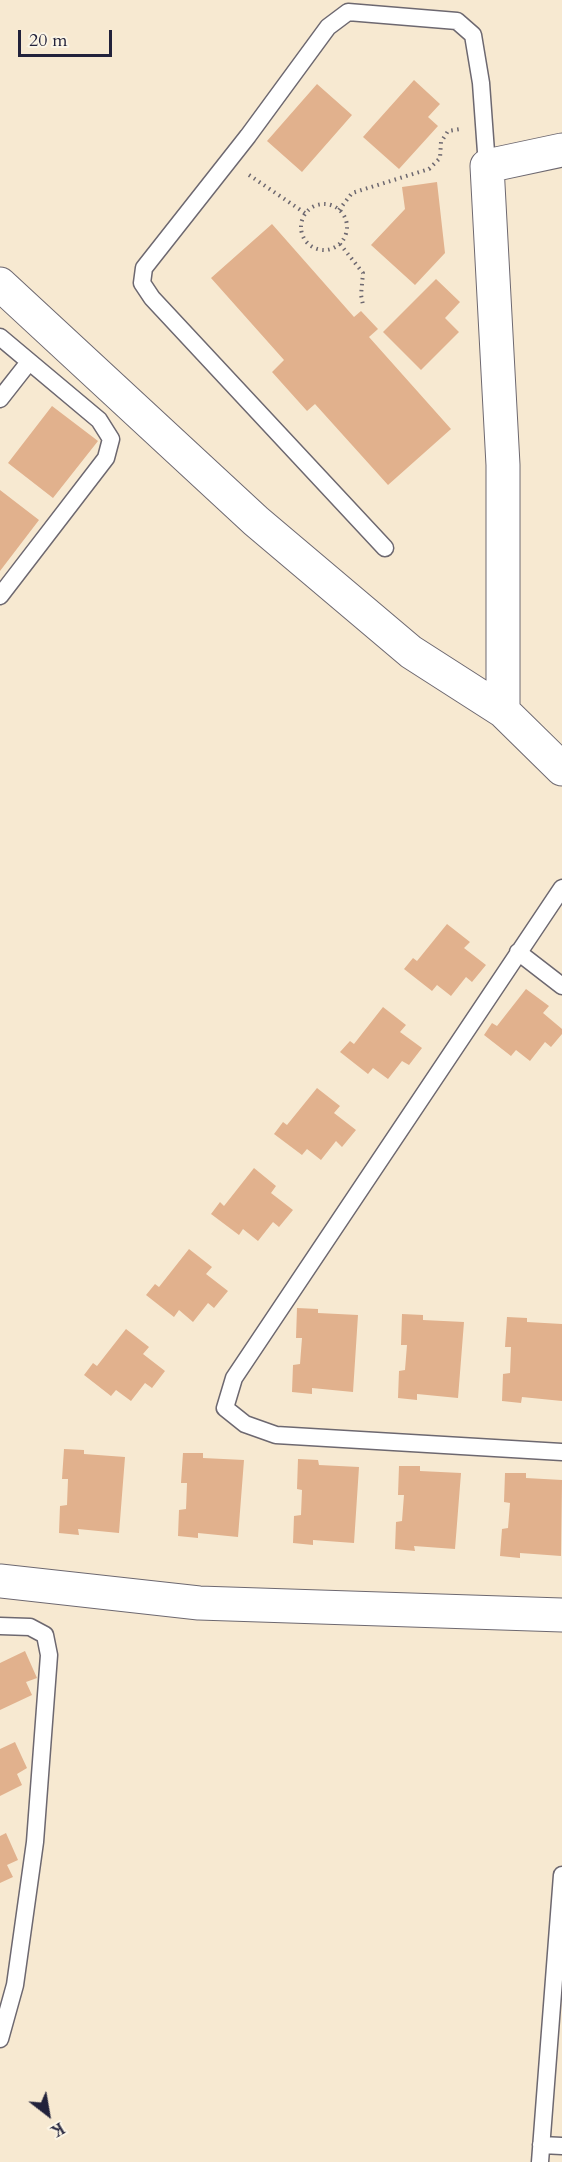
<!DOCTYPE html>
<html>
<head>
<meta charset="utf-8">
<style>
  body { margin:0 }
  #map { position:relative; width:562px; height:2162px; overflow:hidden; background:#f7e9d1; font-family:Cardo,serif }
  canvas { display:block }
  .north { position:absolute; left:18px; top:2084px; width:60px; height:60px; -webkit-text-stroke:4px #fcf5e5; paint-order:stroke; rotate:149deg; font-size:16px; font-weight:700; line-height:24px; text-align:center; color:#22223b }
  .north::after { content:''; display:block; margin:auto; width:21px; height:27px; background:#22223b; clip-path:polygon(50% 0,100% 100%,50% 72%,0 100%) }
  .scale { position:absolute; left:18px; top:30px; width:94px; height:27px; box-sizing:border-box; border:3px solid #22223b; border-top:0; padding-left:8px; font-size:18px; line-height:21px; white-space:nowrap; color:#22223b; -webkit-text-stroke:4px #fcf5e5; paint-order:stroke }
</style>
</head>
<body>
<div id="map">
<canvas width="562" height="2162"></canvas>
<div class="north">K</div>
<div class="scale">20 m</div>
</div>
<script>
const ctx = document.querySelector('canvas').getContext('2d');
ctx.lineJoin = 'round';
function fillPath(path, color) {
  ctx.fillStyle = color;
  ctx.fill(path, 'evenodd');
}
function strokePath(path, color, width, dash) {
  ctx.strokeStyle = color;
  ctx.lineWidth = width;
  ctx.lineCap = dash ? 'butt' : 'round';
  ctx.setLineDash(dash || []);
  ctx.stroke(path);
}
const building = new Path2D(`
  M414 80 440 104 428 117 438 126 399 169 363 137Z
  M317 84 352 115 302 172 267 141Z
  M437 182 445 253 415 285 371 245 405 209 402 187Z
  M272 224 354 317 361 311 378 329 369 337 451 429 388 485 315 404 307 411 272 372 284 360 211 278Z
  M436 279 460 302 445 318 459 332 421 370 383 332Z
  M52 406 98 441 53 498 8 463Z
  M0 490 39 520 0 571Z
  M447 924 470 942 464 948 486 965 472 982 466 977 451 996 437 985 432 991 404 969 413 958 417 961Z
  M526 989 549 1006 543 1013 562 1029V1034L551 1047 545 1042 530 1061 516 1050 511 1056 484 1035 492 1023 497 1026Z
  M383 1007 406 1025 400 1032 422 1048 409 1065 402 1061 388 1079 373 1068 368 1074 340 1052 350 1041 354 1044Z
  M317 1088 340 1106 334 1113 356 1130 342 1147 336 1141 321 1160 307 1149 302 1155 274 1134 283 1122 287 1125Z
  M254 1168 276 1186 271 1193 293 1210 279 1227 273 1222 258 1241 243 1229 239 1235 211 1214 220 1202 224 1206Z
  M189 1249 212 1267 206 1274 228 1291 214 1308 208 1303 193 1322 179 1310 174 1317 146 1295 155 1284 159 1287Z
  M297 1308 318 1309V1313L358 1315 353 1392 312 1388V1394L292 1392 293 1365 300 1364 302 1338H296Z
  M402 1314 423 1315V1320L464 1322 458 1398 417 1394V1400L398 1398 399 1371 405 1370 407 1345H401Z
  M507 1317 527 1318V1322L562 1324V1401L522 1397 521 1403 502 1401 503 1374 510 1373 511 1347H505Z
  M126 1329 149 1347 143 1354 165 1371 152 1388 145 1383 131 1401 116 1390 111 1396 84 1375 93 1363 97 1366Z
  M64 1449 84 1450V1454L125 1457 119 1533 78 1529 79 1535 59 1533 60 1506 67 1505 68 1479H62Z
  M183 1453H203V1458L244 1460 238 1537 198 1533V1538L178 1536 179 1510 186 1509 187 1483H181Z
  M298 1459 318 1460 319 1465 359 1467 354 1543 313 1540V1545L293 1543 294 1516 301 1515 302 1490 297 1489Z
  M399 1466H420V1471L461 1473 455 1549 414 1546 415 1551 395 1549 396 1522 402 1521 404 1495H398Z
  M505 1473H526V1478L562 1480 561 1556 520 1553V1558L500 1556 502 1529 508 1528 510 1503 504 1502Z
  M25 1651 37 1678 26 1682 32 1695 0 1710V1663Z
  M15 1742 27 1768 17 1774 22 1785 0 1796V1749Z
  M6 1833 18 1860 7 1865 13 1877 0 1883V1836Z`);
const path = new Path2D(`
  M249 175 305 213
  M301 227a23 23 0 1 1 46 0a23 23 0 1 1-46 0Z
  M339 210 352 193 429 169 440 158 441 142 448 131 460 129
  M340 244 363 273 361 295 363 305`);
const service = new Path2D(`
  M0 337 99 420 111 439 106 458 0 596
  M0 399 29 362
  M385 548 152 298 142 283 144 268 248 136 328 27 348 12 457 21 473 35 481 83 487 166
  M562 888 234 1378 225 1408 245 1424 276 1435 562 1452
  M518 952 562 986
  M0 1626 30 1627 45 1635 49 1655 35 1842 15 1985 0 2039
  M541 2145 562 2146
  M540 2162 562 1875`);
const minor = new Path2D(`
  M562 150 487 166 503 465V711L562 769
  M0 284 256 521 411 652 503 711
  M0 1581 199 1603 562 1615`);
fillPath(building, '#e1b18d');
strokePath(service, '#6d6870', 19);
strokePath(minor, '#6d6870', 35);
strokePath(path, '#6d6870', 4, [1.5, 4.5]);
strokePath(service, '#fff', 16);
strokePath(minor, '#fff', 33);
</script>
</body>
</html>
